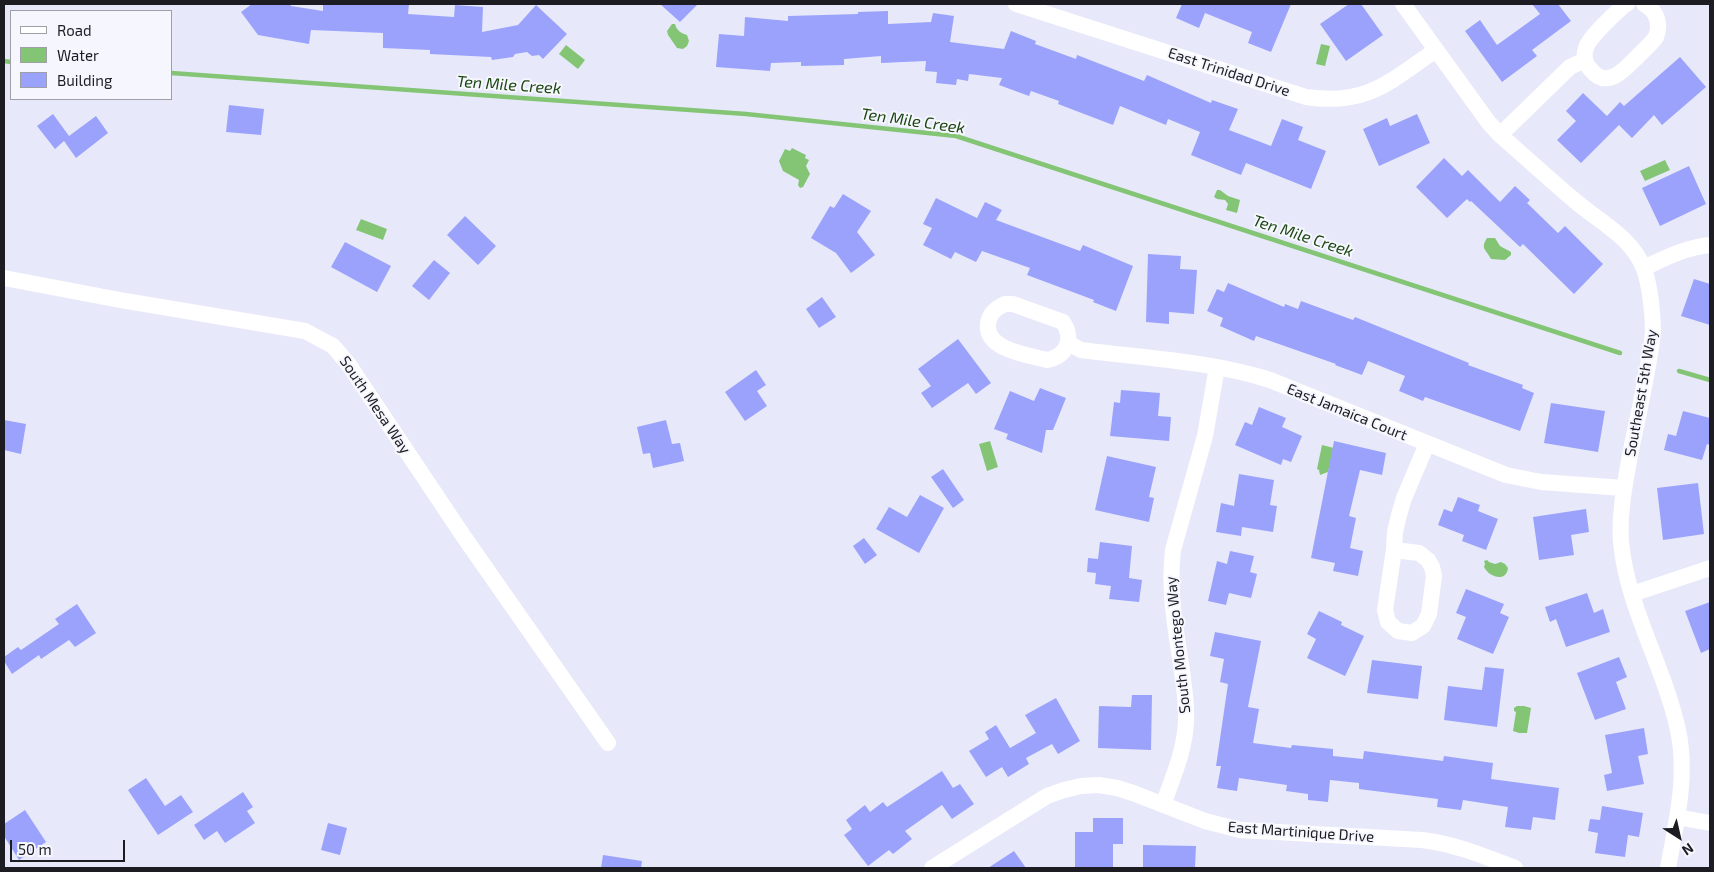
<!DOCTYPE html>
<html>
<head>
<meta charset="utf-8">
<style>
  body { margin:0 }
  #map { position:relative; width:1714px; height:872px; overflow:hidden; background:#e7e9fa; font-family:"Exo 2",sans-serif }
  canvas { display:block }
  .frame { position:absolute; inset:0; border:5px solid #1c1c22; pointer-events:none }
  .legend { position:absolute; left:10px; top:10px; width:162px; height:90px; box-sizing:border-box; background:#f6f7fe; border:1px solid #9f9fa6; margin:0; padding:6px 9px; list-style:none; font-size:15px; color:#1c1c22 }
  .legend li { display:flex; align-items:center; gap:10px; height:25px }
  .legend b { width:25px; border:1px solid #9f9fa6 }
  .north { position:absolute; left:1654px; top:812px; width:50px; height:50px; -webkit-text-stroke:4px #f6f7fe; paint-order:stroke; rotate:145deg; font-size:14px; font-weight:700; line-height:20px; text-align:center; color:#1c1c22 }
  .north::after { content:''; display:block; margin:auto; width:18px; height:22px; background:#1c1c22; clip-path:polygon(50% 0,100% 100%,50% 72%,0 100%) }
  .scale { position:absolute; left:10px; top:840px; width:115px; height:22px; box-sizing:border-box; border:2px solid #1c1c22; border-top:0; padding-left:6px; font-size:15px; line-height:18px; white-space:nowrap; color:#1c1c22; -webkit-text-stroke:4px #f6f7fe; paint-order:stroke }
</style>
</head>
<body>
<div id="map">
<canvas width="1714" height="872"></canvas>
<div class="frame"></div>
<ul class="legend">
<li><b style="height:6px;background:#fff"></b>Road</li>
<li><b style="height:14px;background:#83c575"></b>Water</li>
<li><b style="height:14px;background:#9ba2fc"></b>Building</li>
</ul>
<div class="north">N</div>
<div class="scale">50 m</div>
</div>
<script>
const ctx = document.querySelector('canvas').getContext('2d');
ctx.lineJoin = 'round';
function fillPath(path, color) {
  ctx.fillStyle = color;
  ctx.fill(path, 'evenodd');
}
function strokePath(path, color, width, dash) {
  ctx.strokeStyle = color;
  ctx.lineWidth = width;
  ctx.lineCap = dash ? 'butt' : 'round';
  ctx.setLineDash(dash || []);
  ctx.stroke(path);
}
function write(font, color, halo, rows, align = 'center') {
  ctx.font = font + ' "Exo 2",sans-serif';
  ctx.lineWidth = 4;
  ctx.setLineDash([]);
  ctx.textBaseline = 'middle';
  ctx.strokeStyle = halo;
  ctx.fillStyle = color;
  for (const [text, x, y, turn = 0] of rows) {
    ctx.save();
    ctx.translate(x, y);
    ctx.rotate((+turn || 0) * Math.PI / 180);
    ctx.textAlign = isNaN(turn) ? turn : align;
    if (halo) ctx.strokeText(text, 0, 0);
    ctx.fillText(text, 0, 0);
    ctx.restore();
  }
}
const water = new Path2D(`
  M672 24H675C677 31 681 33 687 35L689 41 687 46 683 49 677 48 668 35 667 31Z
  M1321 44 1330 46 1325 66 1316 64Z
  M566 45 585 60 578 69 559 54Z
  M792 148 806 155 805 158 809 160 806 166 810 174 803 187 800 188 798 185 799 180 783 171 779 161 785 149 790 151Z
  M1665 160 1670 170 1645 181 1640 171Z
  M1217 190H1220L1228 196 1240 200 1237 213 1226 210 1228 204 1225 200 1217 199 1214 197Z
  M361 219 387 229 383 240 356 230Z
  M1487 238H1495L1500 246 1511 252V255L1505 260 1491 259C1486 249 1480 249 1487 238Z
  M990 441 998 467 987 471 979 444Z
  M1322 445 1334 448 1328 472 1320 475 1319 470 1317 469Z
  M1487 560 1489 562 1495 564 1501 562 1505 564 1508 568C1506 583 1489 577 1484 567L1485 564 1484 561Z
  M1517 706H1524L1531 708 1527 733H1519L1513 731 1516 712 1514 711V708Z`);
const stream = new Path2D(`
  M4 61 11 62
  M171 73 746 114 956 136 1620 353
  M1679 371 1710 380`);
const building = new Path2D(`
  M252 4H290L291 6 323 11V4H409L408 14 454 17 455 5 483 7 482 32 518 25 536 5 567 34 543 59 539 55 532 56 527 52 515 54 513 57 492 60 491 57 430 54V50L383 48V33L311 30 309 44 258 35 241 12Z
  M660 4H698L680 22Z
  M1182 4H1291L1271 52 1248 43 1252 32 1205 13 1199 28 1176 18Z
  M1349 4H1361L1383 35 1346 61 1320 24Z
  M1532 4H1558L1571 21 1532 50 1537 56 1502 82 1465 31 1480 20 1497 45 1540 14Z
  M888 11V24L931 22 933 13 954 16 950 42 1004 49 1011 31 1036 41 1035 44 1076 59 1077 55 1144 81 1147 75 1211 103 1212 100 1238 109 1229 130 1271 146 1282 119 1303 127 1298 140 1326 151 1311 189 1246 163 1241 175 1191 155 1200 132 1168 119 1166 125 1120 106 1113 125 1058 104 1059 101 1031 91 1029 96 999 85 1002 78 969 74 968 81 957 79 956 85 936 83 937 72 925 71 926 61 881 63V56L844 59V65L801 66V62L771 63 770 71 716 67 719 34 744 36 745 17 788 21V16L858 14V12Z
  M1680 57 1706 87 1662 125 1654 115 1632 138 1619 125 1581 163 1557 140 1576 121 1566 111 1583 93 1607 116 1620 102 1624 106Z
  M229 105 264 109 261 135 226 132Z
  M53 114 69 136 96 116 108 133 76 158 64 141 55 149 37 126Z
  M1417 114 1430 143 1379 166 1363 129 1387 118 1390 126Z
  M1444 158 1462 176 1468 170 1500 202 1515 186 1530 200 1527 203 1558 233 1565 226 1603 264 1574 294 1523 244 1520 247 1471 201 1470 202 1467 199 1447 218 1416 187Z
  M1689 166 1706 204 1660 226 1642 188Z
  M843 194 871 211 857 232 875 255 851 273 836 253 811 238 830 206 834 208Z
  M936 198 977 218 985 202 1002 210 996 220 1080 251 1083 245 1133 266 1116 311 1093 302 1094 300 1027 275 1030 268 982 251 976 262 955 252 951 259 923 245 932 228 923 224Z
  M465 216 496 246 478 265 447 235Z
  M345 242 391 266 377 292 331 267Z
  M1148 254 1181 256 1180 269 1197 270 1194 314 1169 312V324L1146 322Z
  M434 260 450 273 429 300 412 286Z
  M1694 279 1710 284V325L1681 316Z
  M1228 283 1284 307 1285 304 1298 309 1301 301 1353 320 1355 317 1469 363 1468 365 1523 385 1522 388 1534 393 1520 431 1425 397 1423 401 1399 391 1405 376 1368 361 1362 375 1335 365 1336 364 1256 336 1254 341 1220 326 1223 318 1207 311 1217 289 1224 292Z
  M822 297 836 317 819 328 806 309Z
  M958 339 991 383 976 394 968 383 932 408 921 393 931 386 918 369Z
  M756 370 766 385 757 391 767 406 745 421 725 392Z
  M1040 388 1066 398 1053 430H1046L1042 453 1006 439 1008 434 994 429 1010 391 1034 401Z
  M1121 390 1160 393 1158 416 1171 417 1169 441 1110 436 1114 402 1120 403Z
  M1551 403 1605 411 1598 452 1544 443Z
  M1259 407 1286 418 1282 427 1302 436 1291 462 1283 459 1281 465 1235 445 1245 422 1252 425Z
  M1683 411 1710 418V445L1707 444 1702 460 1664 450 1668 434 1676 436Z
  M4 420 26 424 21 454 4 450Z
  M666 420 672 444 680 443 684 461 653 468 650 453 643 454 637 427Z
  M1334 441 1386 453 1382 475 1360 470 1349 516 1356 518 1350 548 1363 551 1358 576 1333 571 1335 563 1311 558Z
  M1107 456 1156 467 1149 497 1154 498 1149 522 1095 510Z
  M943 469 964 500 953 508 931 477Z
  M1239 474 1274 480 1270 505 1277 506 1273 532 1242 527 1241 536 1216 532 1221 503 1234 506Z
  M1698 483 1704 534 1663 540 1657 488Z
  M920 495 944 508 919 553 876 529 889 507 907 517Z
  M1458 497 1480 505 1478 511 1498 519 1486 550 1462 541 1464 535 1438 525 1444 509 1452 512Z
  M1586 509 1589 532 1571 535 1574 555 1539 560 1533 517Z
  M864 538 877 555 865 564 853 546Z
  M1100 542 1132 546 1129 578 1142 580 1139 602 1109 599 1111 586 1095 584 1096 573 1087 572 1088 558 1098 559Z
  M1230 551 1254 556 1250 572 1257 574 1251 598 1229 593 1226 605 1208 601 1217 561 1227 564Z
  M1466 589 1504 604 1500 613 1509 617 1493 654 1457 639 1466 617 1456 613Z
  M1587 593 1594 613 1603 609 1610 632 1566 647 1556 619 1550 622 1545 607Z
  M1710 602V649L1701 653 1685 611Z
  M77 604 96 633 75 647 69 640 41 659 39 655 12 674 4 661V657L18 647 21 650 59 624 55 619Z
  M1319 611 1342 622 1341 625 1364 636 1345 676 1307 658 1316 639 1307 634Z
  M1215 632 1261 641 1248 707 1259 709 1253 743 1291 748 1292 745 1333 749V756L1363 759 1364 751 1443 761 1444 756 1493 763 1491 779 1559 788 1555 820 1533 817 1531 830 1505 827 1508 807 1463 800 1461 810 1437 807 1438 799 1359 789V783L1330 780 1328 802 1308 800V794L1286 791 1287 785 1239 778 1237 791 1217 788 1221 766H1216L1228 684 1220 682 1224 659 1210 656Z
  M1619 657 1627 677 1616 682 1626 709 1595 720 1577 673Z
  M1372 660 1422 666 1418 699 1367 693Z
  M1485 667 1504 669 1497 727 1444 720 1448 686 1482 690Z
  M1132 695H1152L1151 750 1098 748 1099 706 1131 707Z
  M1056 698 1080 741 1058 754 1052 744 1026 758 1029 764 1008 777 1002 767 986 777 969 751 989 739 985 732 996 725 1010 748 1036 733 1025 715Z
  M1644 728 1648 754 1638 756 1644 784 1607 791 1604 775 1612 773 1605 735Z
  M942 771 953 788 960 784 974 804 952 819 942 805 905 831 912 839 893 854 889 850 868 866 844 835 852 829 846 820 865 805 870 812 883 802 887 807Z
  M146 778 165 806 181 795 193 812 158 835 128 790Z
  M243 792 253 807 247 811 255 823 225 843 217 831 204 840 194 825Z
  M1602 806 1643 813 1639 837 1628 835 1625 857 1595 853 1598 833 1588 831 1590 819 1600 820Z
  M25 810 46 842 19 860 4 836V824Z
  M1093 818H1123V844H1113V868H1075V832H1093Z
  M328 823 347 828 340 855 321 850Z
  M1143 845 1196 846 1195 868H1143Z
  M1014 851 1026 868H988Z
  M603 855 642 861 641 868H601Z`);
const minor = new Path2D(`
  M1016 4 1306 97C1367 106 1389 82 1436 50
  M1403 4 1489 123 1500 135C1524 156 1549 179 1574 200 1598 221 1632 237 1644 269 1650 285 1653 314 1653 333 1648 374 1638 415 1630 455 1625 484 1619 512 1621 542 1627 607 1664 666 1678 730 1688 776 1676 823 1668 868
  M1627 4 1624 5C1614 15 1589 37 1586 48 1583 56 1585 64 1591 70 1608 90 1625 69 1638 56 1644 50 1651 44 1656 37 1661 23 1657 11 1644 4
  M1500 135 1570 67 1585 60
  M1644 268C1665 258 1687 247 1710 245
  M4 278 120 300 305 331 333 346 349 365 464 537 608 743
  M1005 304H1013L1063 322C1074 339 1067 356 1047 360 1028 355 985 350 988 324 989 313 996 308 1005 304Z
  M1068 343 1081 350C1144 358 1210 361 1270 380L1506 475 1541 482 1624 488
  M1394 550 1419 553 1428 560 1432 567 1434 576 1429 614 1423 626 1412 633 1398 631 1388 622 1385 610 1394 550 1395 532 1399 515 1404 498 1427 444
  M1632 594 1710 568
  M1163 805C1173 777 1185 750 1186 721 1187 704 1184 688 1182 671 1176 631 1168 591 1173 550L1205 436 1217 367
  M1677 817 1710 823
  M932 868 1047 796 1064 790 1081 786 1099 785 1117 788 1133 793 1205 821 1240 830 1422 840C1455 844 1484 856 1515 868`);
const streetNames = [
  ["East Trinidad Drive",1229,72,18],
  ["Southeast 5th Way",1641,393,-80],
  ["South Mesa Way",375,405,56],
  ["East Jamaica Court",1347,412,22],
  ["South Montego Way",1178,645,-96],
  ["East Martinique Drive",1301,832,4]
];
const waterNames = [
  ["Ten Mile Creek",509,85,4],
  ["Ten Mile Creek",913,121,8],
  ["Ten Mile Creek",1303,236,18]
];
fillPath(water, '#83c575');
strokePath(stream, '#83c575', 4.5);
fillPath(building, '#9ba2fc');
strokePath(minor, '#fff', 16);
write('15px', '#1c1c22', '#f6f7fe', streetNames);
write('italic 16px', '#1c4712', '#f6f7fe', waterNames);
</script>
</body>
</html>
